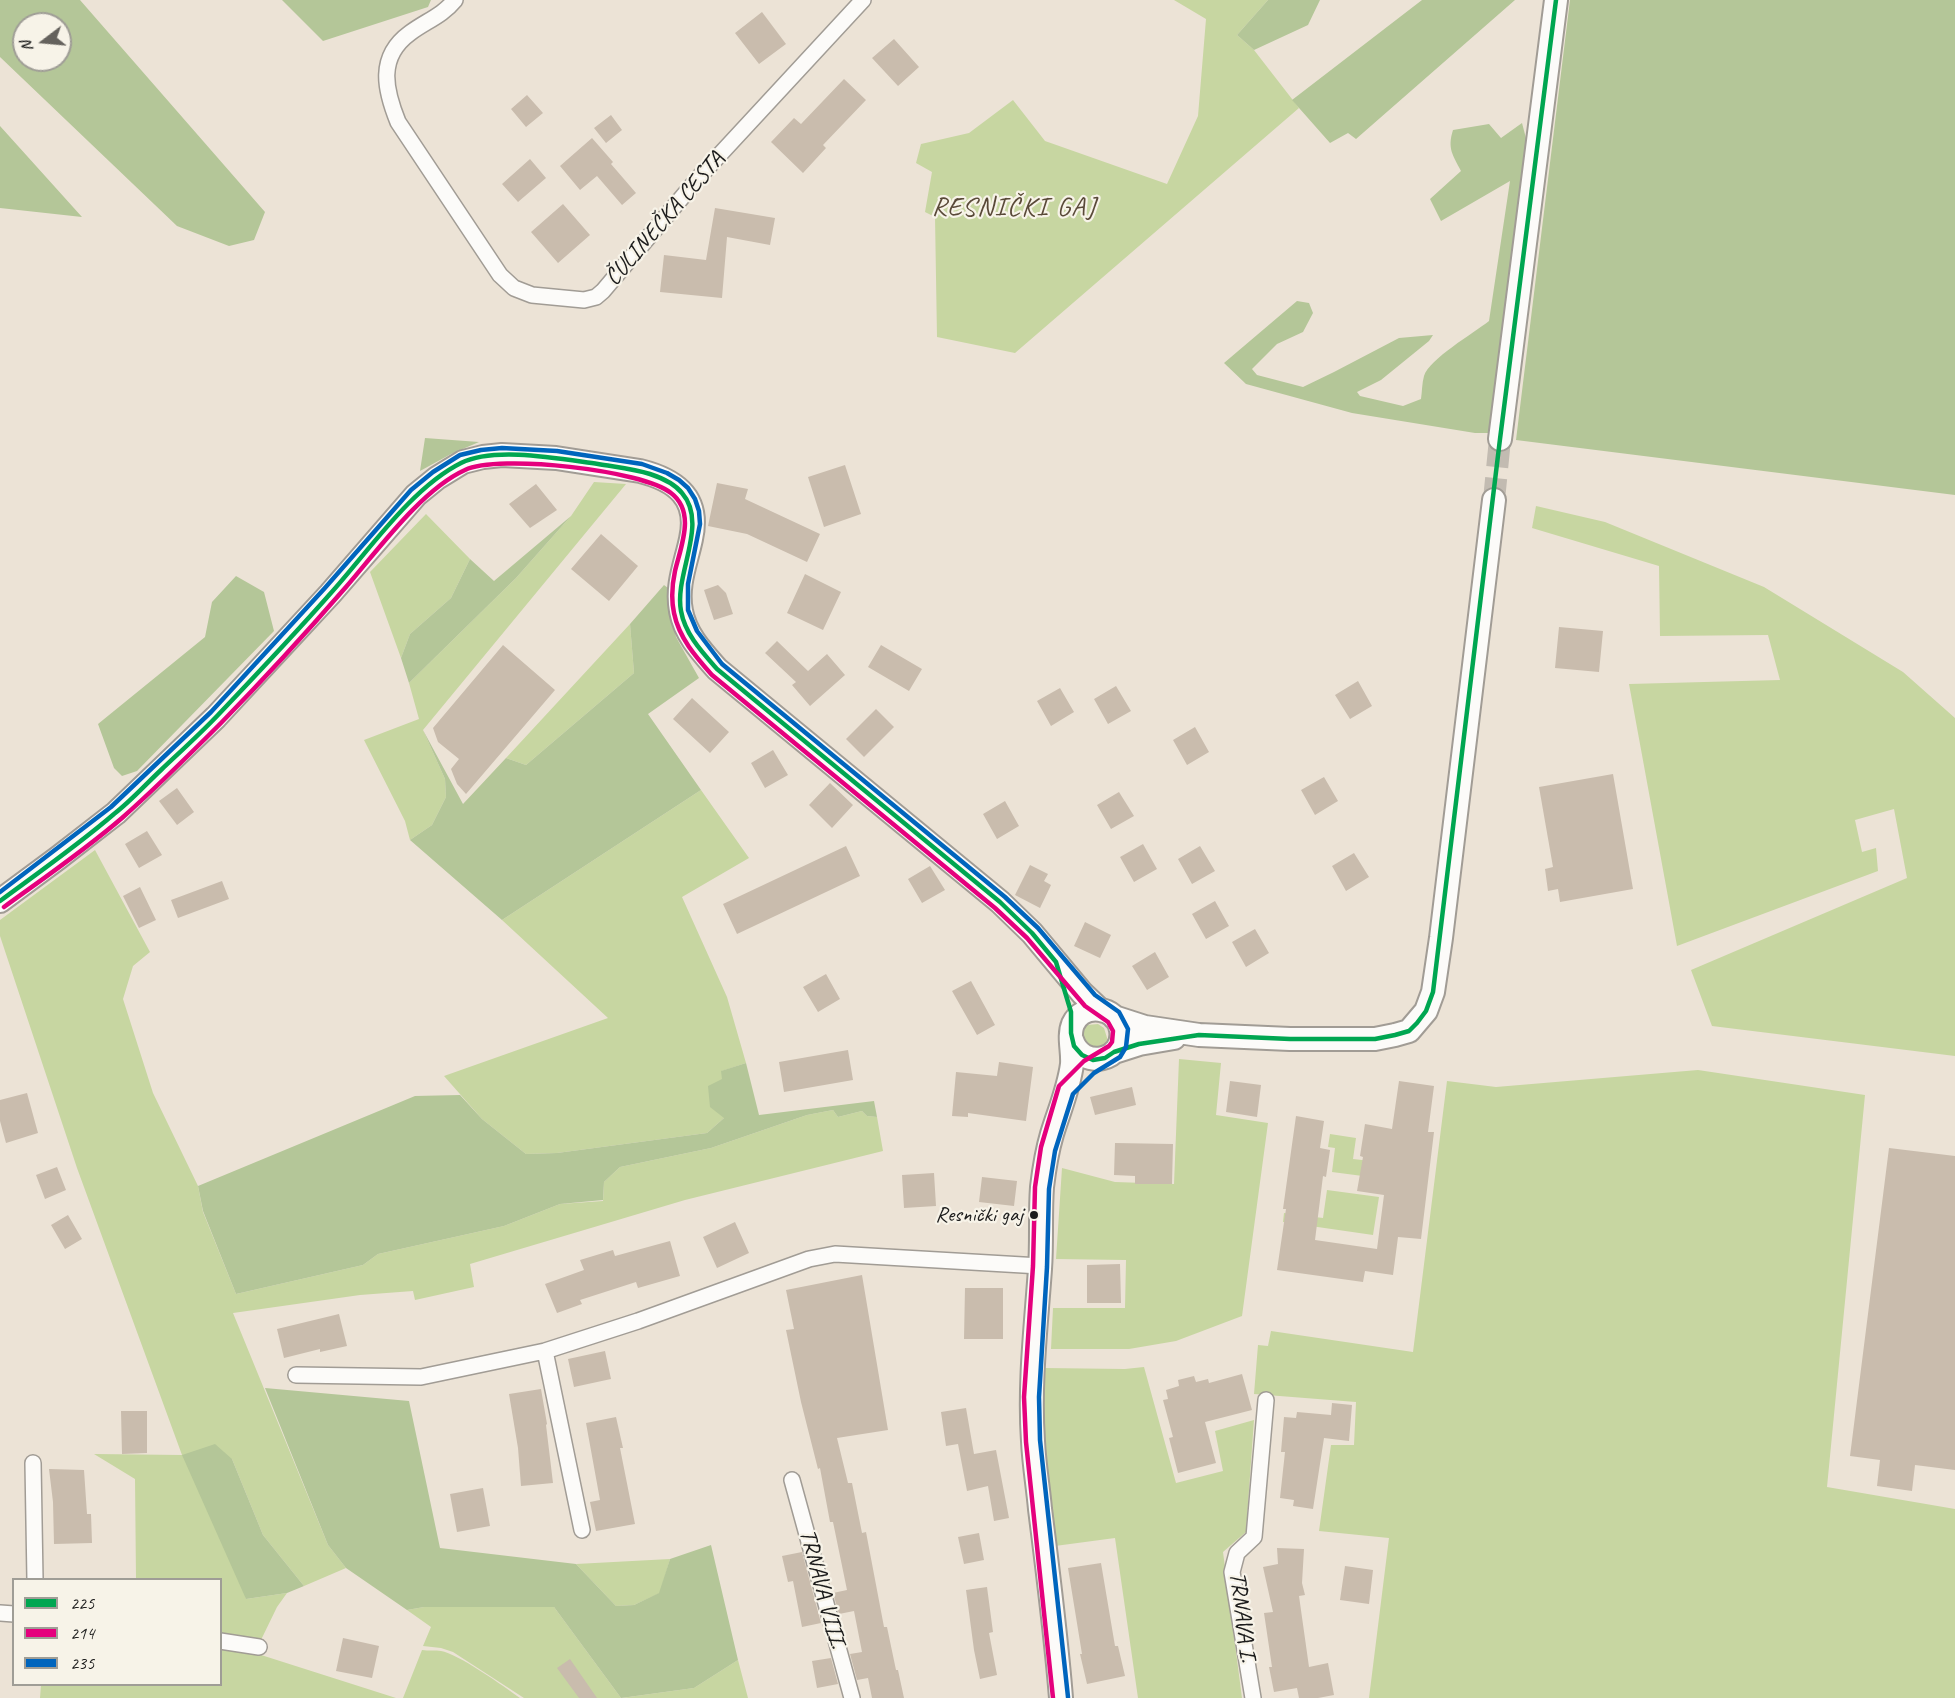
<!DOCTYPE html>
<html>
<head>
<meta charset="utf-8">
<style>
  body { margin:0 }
  #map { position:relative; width:1955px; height:1698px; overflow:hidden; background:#ece3d6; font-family:Caveat,sans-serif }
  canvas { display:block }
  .legend { position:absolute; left:12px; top:1578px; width:210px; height:108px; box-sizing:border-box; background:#f7f3e8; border:2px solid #9f9d96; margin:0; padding:8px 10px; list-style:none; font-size:18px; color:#1c1c1c }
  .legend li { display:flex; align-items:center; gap:12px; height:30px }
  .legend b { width:30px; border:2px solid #9f9d96 }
  .north { position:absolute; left:12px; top:12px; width:60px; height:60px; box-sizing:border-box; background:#f7f3e8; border:2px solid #9f9d96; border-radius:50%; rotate:254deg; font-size:16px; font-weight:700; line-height:24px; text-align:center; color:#1c1c1c }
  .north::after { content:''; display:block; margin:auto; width:21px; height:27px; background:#65625d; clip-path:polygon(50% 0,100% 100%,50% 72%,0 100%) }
</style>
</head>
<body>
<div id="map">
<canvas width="1955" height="1698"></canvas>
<ul class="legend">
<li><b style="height:8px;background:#00a651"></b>225</li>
<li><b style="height:8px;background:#e5007d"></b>214</li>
<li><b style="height:8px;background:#0065bd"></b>235</li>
</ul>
<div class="north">N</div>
</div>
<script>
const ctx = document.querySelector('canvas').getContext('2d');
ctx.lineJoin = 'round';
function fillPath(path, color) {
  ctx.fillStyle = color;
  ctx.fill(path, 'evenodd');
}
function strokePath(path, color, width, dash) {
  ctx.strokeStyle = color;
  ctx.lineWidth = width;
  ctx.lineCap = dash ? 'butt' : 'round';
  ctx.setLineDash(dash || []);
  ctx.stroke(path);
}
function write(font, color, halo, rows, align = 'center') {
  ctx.font = font + ' Caveat,sans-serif';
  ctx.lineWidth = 4.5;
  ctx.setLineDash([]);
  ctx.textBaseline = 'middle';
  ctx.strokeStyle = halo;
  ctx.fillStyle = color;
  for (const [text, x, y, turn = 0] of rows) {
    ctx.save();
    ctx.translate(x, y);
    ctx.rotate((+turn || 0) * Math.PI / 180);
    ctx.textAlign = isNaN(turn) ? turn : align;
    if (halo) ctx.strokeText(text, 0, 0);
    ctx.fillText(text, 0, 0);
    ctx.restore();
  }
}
const green = new Path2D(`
  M1174 0H1268L1237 35 1254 50 1299 108 1015 353 937 337 935 217 925 212 932 172 916 163 921 144 969 133 1013 100 1045 141 1167 184 1198 116 1206 19Z
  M594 482 626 484 423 730 445 779 446 797 432 825 410 840 405 821 364 740 419 719 409 683 516 578 571 516Z
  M1536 506 1605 522 1764 587 1903 672 1955 718V1056L1712 1026 1691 970 1907 878 1894 809 1855 820 1862 852 1876 848 1878 871 1677 946 1629 684 1780 680 1768 635 1660 636 1659 566 1532 528Z
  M426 514 470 559 451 598 410 634 401 658 370 572Z
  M630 624 634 673 526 765 506 758Z
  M701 790 749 858 682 897 727 997 746 1063 722 1071 724 1118 707 1133 557 1153 526 1154 482 1119 444 1076 608 1018 502 920Z
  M95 850 150 952 133 966 123 999 153 1093 198 1186 203 1212 236 1294 363 1265 378 1254 504 1226 560 1204 603 1201 604 1182 620 1167 711 1148 807 1115 833 1110 838 1117 862 1111 867 1116 877 1117 883 1151 685 1200 470 1264 474 1287 415 1300 413 1291 360 1295 233 1313 328 1545 346 1568 304 1586 263 1535 232 1459 246 1599 287 1593 277 1607 260 1642 221 1635 220 1580 136 1579 135 1479 94 1454 182 1455 77 1168 0 936V920Z
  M1098 1024 1104 1028 1108 1041 1105 1046C1092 1051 1082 1044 1082 1031L1087 1025Z
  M1179 1059 1221 1063 1216 1115 1268 1123 1242 1316 1176 1341 1129 1349H1051L1053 1308H1125L1126 1260 1056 1259 1062 1168 1115 1182 1174 1184Z
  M1698 1070 1865 1095 1827 1487 1955 1509V1698H1369L1389 1538 1319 1531 1331 1445H1354L1356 1402 1254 1394 1258 1345 1268 1346 1271 1331 1413 1352 1447 1081 1496 1087Z
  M1330 1134 1356 1138 1353 1159 1380 1162 1378 1178 1332 1172 1335 1148 1328 1147Z
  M1327 1190 1379 1197 1373 1235 1283 1222 1284 1213 1323 1218Z
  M1144 1367 1176 1483 1223 1471 1215 1431 1254 1420 1246 1532 1223 1552 1242 1698H1138L1115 1538 1055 1546 1042 1428 1044 1368 1125 1369Z
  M670 1559 660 1593 634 1605 616 1606 576 1564Z
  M424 1607H554L621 1698 694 1688 738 1660 748 1698H524L453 1652 441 1648 423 1646 431 1627 407 1610Z
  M221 1648 258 1654 396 1698H40L41 1685 220 1684Z
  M422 1650C428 1651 436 1650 441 1651 457 1653 505 1687 520 1698H403Z`);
const forest = new Path2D(`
  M0 0H80L265 212 254 240 229 246 177 226 0 57ZM24 24H60V60H24Z
  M282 0H431L428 7 323 41Z
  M1268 0H1320L1308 25 1254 50 1237 35Z
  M1422 0H1515L1356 139 1348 133 1330 143 1292 100Z
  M1570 0H1955V495L1516 440Z
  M1522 123 1527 142 1489 433H1475L1352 413 1246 384 1224 363 1297 301 1309 303 1313 313 1303 332 1277 344 1252 369 1257 375 1303 387 1334 372 1399 338 1433 335 1429 341 1381 380 1357 392 1360 396 1403 406 1421 399C1422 392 1422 383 1424 376 1429 359 1474 333 1489 321L1510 181 1441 221 1430 199 1461 171C1453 155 1447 149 1453 130L1489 124 1501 138Z
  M0 126 82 217 0 208Z
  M425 438 479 442 451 454 420 471Z
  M571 516 516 578 409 683 401 658 410 634 451 598 470 559 494 581Z
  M236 576 264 592 274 631 137 771 122 776 114 768 98 724 205 637 212 602Z
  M664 585 672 591 671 607 676 637 699 678 648 714 701 790 502 920 410 840 432 825 446 797 445 779 423 730 463 804 506 758 526 765 634 673 630 624Z
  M746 1063 759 1115 874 1101 877 1117 867 1116 862 1111 838 1117 833 1110 807 1115 711 1148 620 1167 604 1182 603 1200 560 1204 504 1226 378 1254 363 1265 236 1294 203 1211 198 1186 415 1096 460 1095 482 1119 526 1154 557 1153 707 1133 724 1118 710 1107 708 1086 722 1079 721 1071Z
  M265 1388 409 1401 440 1548 576 1564 616 1606 634 1605 659 1593 670 1559 711 1545 738 1660 694 1688 621 1698 554 1607H424L407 1610 346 1568 328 1545Z
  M215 1444 232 1459 263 1535 304 1586 287 1593 246 1599 182 1455Z`);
const building = new Path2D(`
  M762 12 786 44 759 64 735 33Z
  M894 39 919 67 898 86 872 58Z
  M844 79 866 100 823 145 826 148 803 173 771 142 794 118 801 124Z
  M527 95 543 113 526 127 511 109Z
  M611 115 622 130 606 143 594 128Z
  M592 138 613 162 611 164 636 193 622 205 597 176 580 190 560 166Z
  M530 159 546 178 518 202 502 184Z
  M563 204 590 235 558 263 531 232Z
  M715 208 775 218 770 245 727 237 722 298 660 292 664 255 706 260Z
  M845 465 861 514 824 527 808 477Z
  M717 483 748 489 745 499 820 534 807 562 747 534 708 526Z
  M536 484 557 510 530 528 509 504Z
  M601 534 638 566 609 601 571 569Z
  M805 574 841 592 823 630 787 613Z
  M718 585 726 593 733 614 714 620 704 590Z
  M1559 627 1603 631 1599 672 1555 668Z
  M777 641 808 671 827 654 845 675 810 706 792 685 796 682 765 653Z
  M503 645 555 690 466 794 457 784 451 769 459 759 438 742 433 728Z
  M881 645 922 669 909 691 868 667Z
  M1358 681 1372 706 1350 719 1335 695Z
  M1116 686 1131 711 1108 724 1094 699Z
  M1060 688 1074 712 1051 726 1037 701Z
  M692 698 729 732 710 753 673 719Z
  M876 709 894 727 864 757 846 739Z
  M1195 727 1209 752 1187 765 1173 740Z
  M773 750 788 775 765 788 751 763Z
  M1613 774 1633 889 1560 902 1558 889 1548 891 1545 869 1553 867 1539 787Z
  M1324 777 1338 801 1315 815 1301 790Z
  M830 783 853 805 832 828 809 805Z
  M177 788 194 812 177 825 159 801Z
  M1119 792 1134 816 1111 829 1097 805Z
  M1005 801 1019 826 997 839 983 814Z
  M147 831 162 855 139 868 125 844Z
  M1143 844 1157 869 1134 882 1120 857Z
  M846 846 860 876 737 934 723 904Z
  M1200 846 1215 871 1192 884 1178 859Z
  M1354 853 1369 877 1346 891 1332 866Z
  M1030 865 1048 874 1044 881 1051 885 1040 908 1015 895Z
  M930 866 945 890 922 903 908 879Z
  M222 881 229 899 178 918 171 900Z
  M140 887 156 920 139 928 123 896Z
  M1215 901 1229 926 1206 939 1192 914Z
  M1085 922 1111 935 1100 958 1074 946Z
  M1255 929 1269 953 1246 967 1232 942Z
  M1155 952 1169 977 1147 990 1132 966Z
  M826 974 840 999 818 1012 803 987Z
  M971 981 995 1025 977 1035 952 991Z
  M848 1050 853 1080 784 1092 779 1062Z
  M999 1062 1033 1067 1026 1121 968 1113V1117L952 1116 956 1072 997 1076Z
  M1230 1081 1261 1085 1257 1117 1226 1112Z
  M1399 1081 1434 1086 1428 1132H1434L1421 1239 1398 1237 1393 1275 1365 1271 1363 1282 1277 1270 1286 1209H1283L1296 1116 1324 1121 1320 1148 1330 1150 1326 1177 1323 1176 1315 1240 1377 1249 1384 1195 1357 1191 1363 1157 1360 1156 1365 1124 1392 1129Z
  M1132 1087 1136 1105 1095 1115 1090 1097Z
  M27 1093 38 1133 6 1143 0 1121V1100Z
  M1115 1143 1173 1144 1172 1184H1135V1176L1114 1175Z
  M1889 1148 1955 1156V1470L1915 1465 1912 1491 1877 1486 1880 1460 1850 1456Z
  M57 1167 66 1190 45 1199 36 1175Z
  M934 1173 936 1206 904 1208 902 1175Z
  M982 1177 1017 1181 1014 1206 979 1202Z
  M68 1215 82 1239 65 1249 51 1225Z
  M735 1222 749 1253 717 1268 703 1237Z
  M670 1241 680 1276 638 1288 636 1282 580 1300 582 1304 557 1313 545 1284 584 1270 580 1260 613 1250 615 1256Z
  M1120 1264 1121 1303H1087V1265Z
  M862 1275 888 1430 837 1438 848 1483H852L862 1533 866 1532 884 1627H887L896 1670H898L904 1698H872L868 1678 857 1680 850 1654 862 1652 854 1611 839 1614 833 1593 847 1590 833 1522H830L820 1468 818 1469 801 1402 786 1330 794 1329 786 1290Z
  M965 1288H1003V1339H964Z
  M339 1314 347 1346 320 1352V1349L284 1358 277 1329Z
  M605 1351 611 1379 574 1387 568 1359Z
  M1242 1374 1252 1410 1205 1422 1216 1463 1178 1473 1169 1438 1173 1437 1163 1400 1168 1399 1166 1390 1179 1386 1178 1380 1194 1376 1196 1382 1208 1379 1209 1383Z
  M541 1389 547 1424 546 1425 553 1483 521 1486 518 1448 509 1394Z
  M1332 1403 1352 1405 1349 1441 1324 1438 1313 1509 1293 1506 1294 1500 1280 1498 1285 1452H1281L1284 1417 1296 1418 1297 1412 1331 1415Z
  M966 1408 974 1454 996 1450 1009 1518 994 1521 988 1486 967 1491 958 1444 946 1446 941 1412Z
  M121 1411H147V1453L122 1454Z
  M616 1417 623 1448H620L635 1524 596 1531 590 1502 600 1500 586 1423Z
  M49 1469 84 1470 87 1514H91L92 1543 54 1544 53 1502Z
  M483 1488 490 1526 457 1532 450 1494Z
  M979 1533 984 1560 964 1564 958 1537Z
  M1277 1548 1304 1549 1302 1583 1305 1595 1299 1596 1309 1667 1328 1663 1334 1695 1318 1698H1299L1297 1688 1274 1692 1269 1667H1272L1264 1613 1273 1612 1263 1567 1278 1564Z
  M802 1552 821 1623 802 1627 793 1581 788 1582 782 1556Z
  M1101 1563 1115 1646H1118L1125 1676 1087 1684 1080 1654H1082L1068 1568Z
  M1345 1566 1373 1570 1369 1604 1340 1600Z
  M987 1587 993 1632 989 1633 997 1675 980 1679 974 1650 966 1590Z
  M343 1638 379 1646 372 1678 336 1671Z
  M831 1658 838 1684 817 1688 812 1661Z
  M570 1659 597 1698H579L557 1668Z`);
const secondaryTunnel = new Path2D(`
  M1494 500 1500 439`);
const street = new Path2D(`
  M455 0C442 16 426 21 410 33 377 57 385 90 398 122L500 275 514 288 532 295 584 300 596 297 603 291 700 176 863 0
  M545 1351 582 1530
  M296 1375 421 1377 545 1351 638 1321 809 1259 835 1254 1040 1266
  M33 1463 35 1580
  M792 1480 852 1698
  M0 1613 14 1614
  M220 1641 259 1647
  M1253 1698 1232 1572 1237 1553 1254 1537 1266 1400`);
const secondary = new Path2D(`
  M1500 439 1556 0
  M0 901 58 858 116 813 216 717 330 594 416 495 437 478 463 462 483 457 502 455 556 458 640 471C676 480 700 498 691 539 686 563 676 585 681 611 685 634 702 652 717 669L1000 902 1032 933 1082 993 1100 1010
  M1114 1017 1145 1027 1199 1035 1290 1039H1375L1395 1035 1409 1031 1426 1011 1433 992 1441 938 1494 500
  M1114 1052 1139 1044 1174 1038
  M1061 1698C1056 1635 1048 1572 1040 1509 1038 1486 1034 1464 1033 1441 1029 1384 1036 1326 1040 1269 1042 1242 1040 1214 1042 1187 1044 1170 1047 1151 1052 1134 1059 1111 1069 1088 1072 1064 1073 1051 1068 1036 1073 1024 1083 1002 1117 1006 1121 1030 1126 1061 1082 1071 1072 1040`);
const bus1 = new Path2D(`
  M0 901C38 873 78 845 114 814 131 801 145 785 161 770 180 752 200 734 218 715 256 675 294 635 330 594 368 552 411 488 461 463 495 446 561 459 598 464 615 467 634 469 650 474 662 478 674 483 682 493 709 524 674 574 681 611 685 634 702 652 717 669L1000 902 1032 933 1056 962 1071 1012V1033L1074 1046 1082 1055 1093 1060 1105 1058 1114 1052 1139 1044 1199 1035 1290 1039H1375L1395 1035 1409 1031 1417 1023 1426 1011 1433 992 1500 439 1556 0`);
const bus2 = new Path2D(`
  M4 907C44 878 85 850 122 818 156 788 189 755 221 723 264 679 306 633 346 587 378 550 421 490 465 470 498 454 643 470 671 493 696 512 681 546 675 571 672 585 671 599 674 613 679 638 696 657 712 675L995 908 1027 938 1085 1006 1108 1022 1113 1031 1112 1042 1109 1046 1084 1061 1059 1086 1041 1147 1035 1187 1033 1266 1024 1397 1026 1442 1053 1698`);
const bus3 = new Path2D(`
  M0 892 111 807 211 712 324 589 411 490 433 472 460 455 481 450 502 448 557 451 642 464 667 473 679 480 688 488 695 499 699 511 700 524 688 584V610L697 631 722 664 1005 897 1038 928 1095 995 1119 1012 1128 1029 1126 1047 1120 1057 1094 1073 1073 1094 1055 1151 1049 1189 1047 1267 1039 1397 1040 1440 1068 1697`);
const markers = [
  [1034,1215,5,"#1c1c1c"]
];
const busNames = [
  ["Resnički gaj",1023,1215]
];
const streetNames = [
  ["ČULINEČKA CESTA",665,219,-49],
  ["TRNAVA VIII.",822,1589,75],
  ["TRNAVA I.",1242,1617,83]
];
const quarterNames = [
  ["RESNIČKI GAJ",1014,208]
];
fillPath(green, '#c7d6a1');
fillPath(forest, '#b4c698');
fillPath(building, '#c9bcad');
strokePath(secondaryTunnel, '#c2bbb1', 22, [22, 11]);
strokePath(street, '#a19c95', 18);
strokePath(secondary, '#a19c95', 26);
strokePath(street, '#fcfbf9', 15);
strokePath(secondary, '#fcfbf9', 22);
strokePath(bus1, '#00a651', 4.5);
strokePath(bus2, '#e5007d', 4.5);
strokePath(bus3, '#0065bd', 4.5);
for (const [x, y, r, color] of markers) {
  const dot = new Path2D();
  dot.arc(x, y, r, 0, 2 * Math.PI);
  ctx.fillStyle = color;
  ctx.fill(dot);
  strokePath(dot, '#f7f3e8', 2);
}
write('22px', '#1c1c1c', '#f7f3e8', busNames, 'right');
write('24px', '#1c1c1c', '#f7f3e8', streetNames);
ctx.letterSpacing = '1.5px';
write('27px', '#594938', '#f7f3e8', quarterNames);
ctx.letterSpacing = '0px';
</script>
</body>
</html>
